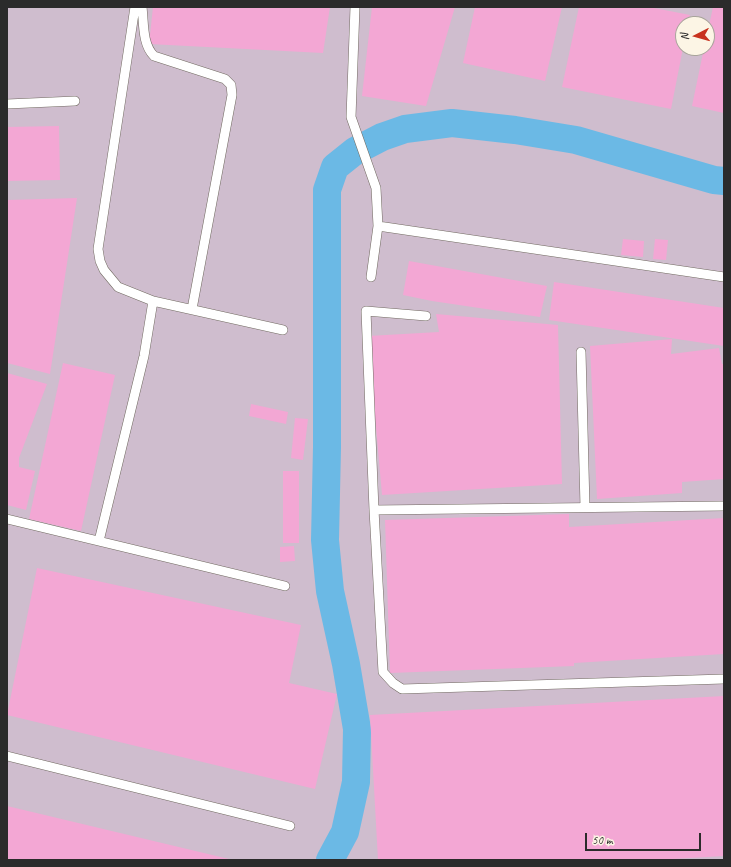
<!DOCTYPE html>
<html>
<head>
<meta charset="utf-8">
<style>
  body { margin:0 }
  #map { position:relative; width:731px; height:867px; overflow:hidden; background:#f5e3c9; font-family:Caveat,sans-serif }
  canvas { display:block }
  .frame { position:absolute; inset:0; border:8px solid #2b2b2b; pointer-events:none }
  .north { position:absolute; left:675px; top:16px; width:40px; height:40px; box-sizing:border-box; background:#fcf5e5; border:1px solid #a8a49b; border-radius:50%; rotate:264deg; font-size:11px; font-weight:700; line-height:16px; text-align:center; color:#2b2b2b }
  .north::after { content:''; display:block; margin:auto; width:14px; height:18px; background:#c8321e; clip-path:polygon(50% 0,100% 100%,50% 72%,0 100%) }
  .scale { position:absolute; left:585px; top:833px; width:116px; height:18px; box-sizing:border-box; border:2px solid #2b2b2b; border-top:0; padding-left:5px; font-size:12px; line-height:14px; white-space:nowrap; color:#2b2b2b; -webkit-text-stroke:3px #fcf5e5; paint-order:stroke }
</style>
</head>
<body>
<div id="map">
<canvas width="731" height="867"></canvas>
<div class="frame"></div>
<div class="north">N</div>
<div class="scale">50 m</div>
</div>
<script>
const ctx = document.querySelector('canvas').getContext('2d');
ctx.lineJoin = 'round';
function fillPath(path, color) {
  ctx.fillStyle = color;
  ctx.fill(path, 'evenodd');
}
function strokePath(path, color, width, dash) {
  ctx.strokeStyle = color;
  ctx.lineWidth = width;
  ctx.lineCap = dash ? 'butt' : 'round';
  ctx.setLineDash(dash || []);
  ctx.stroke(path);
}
const industrial = new Path2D(`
  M7 7H724V860H7ZM683 24H707V48H683Z`);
const river = new Path2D(`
  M330 860 345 832 356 782 357 729 346 664 330 591 325 540 327 447V190L335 167 355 151 382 137 405 129 452 123 515 130 576 140 714 180 724 181`);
const building = new Path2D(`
  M153 7H330L323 53 149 44Z
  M372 7H455L426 106 362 96Z
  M475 7H562L545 81 463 63Z
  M579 7H649L690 15 688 24H683V48L671 109 562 87Z
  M713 7H724V113L692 106 704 48H707V35Z
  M59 126 60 180 7 181V127Z
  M77 198 50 374 7 363V200Z
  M623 239 644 241 643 257 621 255Z
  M655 239 668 240 666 260 653 259Z
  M409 261 547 286 540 317 432 301 403 295Z
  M554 282 724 308V346L549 320Z
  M436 314 558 325 562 484 382 495 368 336 439 332Z
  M672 339 671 354 719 348 722 364H724V479L682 482V493L597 499 590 346Z
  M63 363 115 375 81 531 29 519Z
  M7 373 47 384 19 458V467L35 471 26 510 7 505Z
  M251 404 288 412 286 424 249 416Z
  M295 418 308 419 303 460 291 458Z
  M283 471H299V543H283Z
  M569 514V527L724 518V654L574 663V666L390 673 385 520Z
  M294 546 295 561 280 562V547Z
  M37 568 301 625 289 683 337 694 315 789 7 715Z
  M724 696V856L655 860H378L370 715Z
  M7 806 229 859V860H7Z`);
const service = new Path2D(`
  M135 7 98 249 100 261 104 270 118 287 153 301 283 330
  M142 7C144 23 142 44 154 56L225 79 231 85 232 95 192 309
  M355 7 351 117 376 188 378 226 371 277
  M7 104 75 101
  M378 226 724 277
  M426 316 366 311 374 510 383 672 393 683 402 689 724 679
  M581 352 585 507
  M374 510 724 506
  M7 519 285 586
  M99 541 144 356 153 301
  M7 756 290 826`);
fillPath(industrial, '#cfbdce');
strokePath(river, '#6bb9e5', 28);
fillPath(building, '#f3a7d4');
strokePath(service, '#726b62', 10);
strokePath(service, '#fff', 9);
</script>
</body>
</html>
